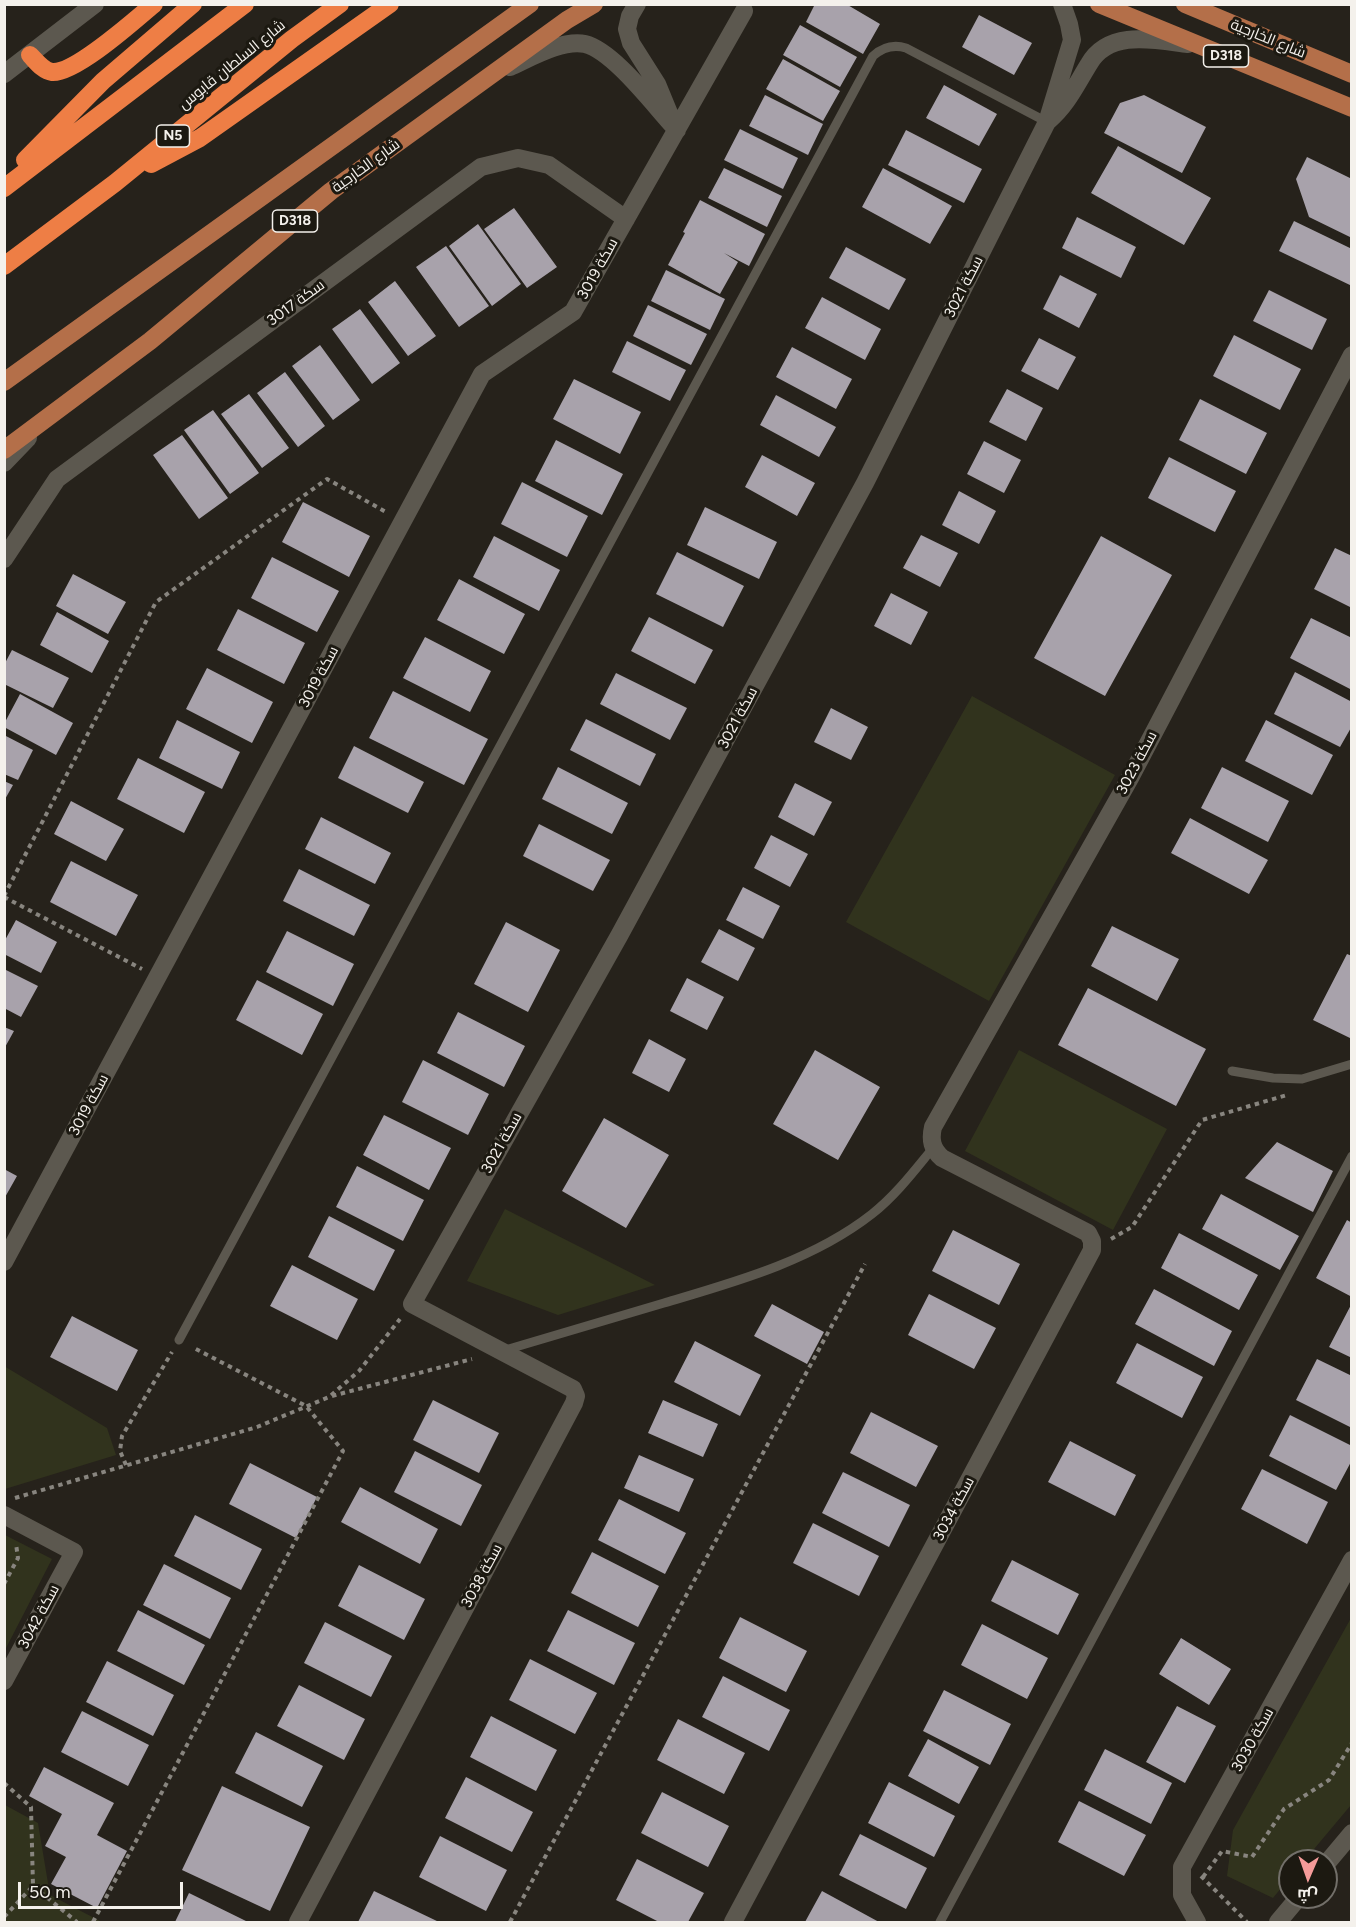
<!DOCTYPE html>
<html>
<head>
<meta charset="utf-8">
<style>
  body { margin:0 }
  #map { position:relative; width:1356px; height:1927px; overflow:hidden; background:#26221b; font-family:Figtree,Cairo,sans-serif }
  canvas { display:block }
  .frame { position:absolute; inset:0; border:6px solid #f4f1ec; pointer-events:none }
  .north { position:absolute; left:1278px; top:1849px; width:60px; height:60px; box-sizing:border-box; background:#1c1911; border:2px solid #726f69; border-radius:50%; rotate:182deg; font-size:16px; font-weight:700; line-height:24px; text-align:center; color:#f4f1ec }
  .north::after { content:''; display:block; margin:auto; width:21px; height:27px; background:#f59b9a; clip-path:polygon(50% 0,100% 100%,50% 72%,0 100%) }
  .scale { position:absolute; left:18px; top:1882px; width:165px; height:27px; box-sizing:border-box; border:3px solid #f4f1ec; border-top:0; padding-left:8px; font-size:18px; line-height:21px; white-space:nowrap; color:#f4f1ec; -webkit-text-stroke:4px #1c1911; paint-order:stroke }
</style>
</head>
<body>
<div id="map">
<canvas width="1356" height="1927"></canvas>
<div class="frame"></div>
<div class="north">ش</div>
<div class="scale">50 m</div>
</div>
<script>
const ctx = document.querySelector('canvas').getContext('2d');
ctx.lineJoin = 'round';
function fillPath(path, color) {
  ctx.fillStyle = color;
  ctx.fill(path, 'evenodd');
}
function strokePath(path, color, width, dash) {
  ctx.strokeStyle = color;
  ctx.lineWidth = width;
  ctx.lineCap = dash ? 'butt' : 'round';
  ctx.setLineDash(dash || []);
  ctx.stroke(path);
}
function write(font, color, halo, rows, align = 'center') {
  ctx.font = font + ' Figtree,Cairo,sans-serif';
  ctx.lineWidth = 6;
  ctx.setLineDash([]);
  ctx.textBaseline = 'middle';
  ctx.strokeStyle = halo;
  ctx.fillStyle = color;
  for (const [text, x, y, turn = 0] of rows) {
    ctx.save();
    ctx.translate(x, y);
    ctx.rotate((+turn || 0) * Math.PI / 180);
    ctx.textAlign = isNaN(turn) ? turn : align;
    if (halo) ctx.strokeText(text, 0, 0);
    ctx.fillText(text, 0, 0);
    ctx.restore();
  }
}
const green = new Path2D(`
  M972 696 1115 775 989 1001 846 922Z
  M1019 1050 1167 1129 1113 1230 965 1151Z
  M505 1209 655 1285 558 1315 467 1281Z
  M4 1366 107 1428 116 1455 5 1489Z
  M5 1535 52 1559 5 1650Z
  M1351 1618V1805L1304 1861H1290V1877L1273 1898 1227 1876 1233 1830Z
  M5 1805 38 1823 50 1895 102 1922H5Z`);
const building = new Path2D(`
  M815 4H846L880 24 863 54 806 22Z
  M979 15 1032 43 1014 75 962 47Z
  M800 25 857 57 840 87 783 55Z
  M783 59 840 91 823 121 766 89Z
  M944 85 997 114 979 146 926 118Z
  M765 95 823 124 808 155 749 126Z
  M1144 95 1206 127 1182 173 1104 133 1120 103Z
  M740 129 798 158 783 189 724 160Z
  M906 130 982 169 964 203 888 165Z
  M1118 146 1211 198 1184 245 1091 193Z
  M1307 157 1352 179V238L1309 217 1296 179Z
  M724 168 782 196 767 227 708 198Z
  M883 168 952 206 930 244 862 207Z
  M700 200 765 234 749 266 724 253 738 262 720 294 668 265 685 233 683 232Z
  M514 208 557 267 527 288 484 229Z
  M1077 217 1136 247 1121 278 1062 248Z
  M1294 221 1352 249V286L1279 251Z
  M478 224 521 284 492 306 449 246Z
  M446 246 489 306 459 327 416 267Z
  M846 247 906 279 889 310 829 278Z
  M666 270 725 299 710 330 651 301Z
  M1060 275 1097 294 1079 328 1043 309Z
  M395 281 436 336 408 356 368 302Z
  M1269 290 1327 319 1312 350 1253 321Z
  M822 297 881 329 865 360 805 328Z
  M648 305 707 334 691 365 633 336Z
  M360 309 400 363 372 384 332 329Z
  M1234 335 1301 369 1280 410 1213 376Z
  M1039 338 1076 357 1058 390 1021 371Z
  M627 341 686 370 670 401 612 372Z
  M320 345 360 400 333 420 292 366Z
  M792 347 852 379 836 409 776 377Z
  M285 372 325 426 298 447 257 393Z
  M574 379 641 412 620 454 553 419Z
  M1007 389 1043 408 1026 441 989 422Z
  M249 394 289 448 262 468 221 414Z
  M776 395 836 427 819 457 760 425Z
  M1200 399 1267 433 1246 474 1179 440Z
  M213 410 259 473 230 494 184 430Z
  M182 435 228 498 199 519 153 455Z
  M556 440 623 474 602 515 535 481Z
  M984 441 1021 460 1004 493 967 474Z
  M762 455 815 483 797 516 745 487Z
  M1169 457 1236 491 1215 532 1148 498Z
  M522 482 588 516 567 557 501 524Z
  M959 491 996 511 979 544 942 525Z
  M303 502 370 536 349 577 282 542Z
  M705 507 777 542 759 579 687 545Z
  M921 535 958 553 940 587 903 568Z
  M494 536 560 570 539 611 473 577Z
  M1101 536 1172 575 1105 696 1034 658Z
  M1335 548 1352 556V608L1314 589Z
  M677 552 744 586 723 627 656 594Z
  M272 557 339 591 317 632 251 598Z
  M73 574 126 602 108 634 56 606Z
  M459 579 525 614 504 654 437 620Z
  M891 593 928 612 911 645 874 626Z
  M238 609 305 643 284 684 217 650Z
  M57 612 109 641 92 673 40 645Z
  M649 617 713 650 695 684 631 651Z
  M1311 618 1352 638V690L1290 658Z
  M425 637 491 671 470 712 403 678Z
  M12 650 69 678 53 708 4 684V665Z
  M207 668 273 702 252 743 186 709Z
  M1295 672 1352 702V726L1340 747 1274 714Z
  M616 673 687 708 670 740 600 704Z
  M393 691 488 739 464 785 369 738Z
  M20 694 73 723 56 755 4 727V724Z
  M831 708 868 727 851 760 814 742Z
  M586 719 656 754 640 786 570 750Z
  M177 720 240 752 222 789 159 758Z
  M1266 720 1333 755 1312 795 1245 761Z
  M4 735 33 750 18 780 4 774Z
  M354 746 424 782 408 813 338 778Z
  M138 758 205 792 184 833 117 799Z
  M558 767 628 803 612 834 542 799Z
  M1222 767 1289 801 1268 842 1201 808Z
  M4 781 13 785 4 801Z
  M795 783 832 802 814 836 778 817Z
  M71 801 124 829 106 861 54 834Z
  M321 817 391 853 375 884 305 849Z
  M1190 818 1268 860 1249 894 1171 853Z
  M539 824 610 860 593 891 523 856Z
  M771 835 808 854 790 887 754 868Z
  M71 861 138 895 116 936 50 902Z
  M299 869 370 905 354 936 283 901Z
  M743 887 780 906 763 939 726 920Z
  M16 920 57 942 41 973 4 954V942Z
  M506 922 560 950 528 1012 474 984Z
  M1112 926 1179 959 1157 1001 1091 966Z
  M719 929 755 948 738 981 701 962Z
  M287 931 354 964 333 1006 266 972Z
  M1347 954 1352 956V1039L1313 1020Z
  M4 969 38 986 21 1017 4 1008Z
  M687 978 724 997 707 1030 670 1011Z
  M257 980 323 1014 302 1055 236 1020Z
  M1088 988 1206 1049 1176 1106 1058 1045Z
  M458 1012 525 1046 504 1087 437 1053Z
  M4 1027 14 1031 4 1049Z
  M649 1039 686 1059 669 1092 632 1073Z
  M815 1050 880 1087 838 1160 773 1124Z
  M423 1060 489 1094 468 1135 402 1102Z
  M384 1115 451 1148 429 1190 363 1155Z
  M604 1118 669 1155 626 1228 562 1191Z
  M1277 1142 1333 1171 1313 1212 1245 1178Z
  M357 1166 424 1200 403 1241 336 1207Z
  M4 1169 17 1176 4 1199Z
  M1221 1194 1299 1236 1280 1270 1202 1229Z
  M329 1216 395 1250 374 1291 308 1257Z
  M1347 1220 1352 1223V1297L1316 1278Z
  M953 1230 1020 1264 999 1305 932 1271Z
  M1179 1233 1258 1275 1239 1310 1161 1268Z
  M292 1265 358 1299 337 1340 270 1306Z
  M1154 1289 1232 1331 1214 1366 1135 1324Z
  M929 1294 996 1328 974 1369 908 1335Z
  M1352 1303V1358L1329 1347Z
  M772 1304 824 1332 807 1364 754 1336Z
  M72 1316 138 1350 117 1391 50 1357Z
  M695 1341 761 1375 740 1416 674 1382Z
  M1137 1343 1203 1377 1182 1418 1116 1383Z
  M1317 1359 1352 1376V1428L1296 1400Z
  M433 1400 499 1433 479 1473 413 1440Z
  M663 1400 718 1424 703 1457 648 1433Z
  M871 1412 938 1446 916 1487 850 1453Z
  M1290 1415 1352 1446V1460L1336 1490 1269 1456Z
  M1070 1441 1136 1475 1115 1516 1048 1482Z
  M415 1451 482 1485 461 1526 394 1492Z
  M639 1455 694 1479 679 1512 624 1488Z
  M250 1463 317 1497 296 1538 229 1504Z
  M1262 1469 1328 1502 1307 1544 1241 1509Z
  M843 1472 910 1505 889 1547 822 1513Z
  M360 1487 438 1529 420 1564 341 1522Z
  M619 1499 686 1533 665 1574 598 1540Z
  M195 1515 262 1549 241 1590 174 1556Z
  M813 1523 879 1556 859 1596 793 1563Z
  M592 1552 659 1586 638 1627 571 1593Z
  M1012 1560 1079 1594 1058 1635 991 1601Z
  M164 1564 231 1598 210 1639 143 1605Z
  M359 1565 425 1599 404 1640 338 1606Z
  M138 1610 205 1645 184 1685 117 1651Z
  M568 1610 635 1643 614 1685 547 1651Z
  M740 1617 807 1651 786 1692 719 1658Z
  M325 1622 392 1656 371 1697 304 1663Z
  M982 1624 1048 1658 1027 1699 961 1665Z
  M1181 1638 1231 1669 1209 1705 1159 1674Z
  M530 1659 597 1693 575 1734 509 1700Z
  M107 1661 174 1695 153 1736 86 1702Z
  M723 1676 790 1710 769 1751 702 1717Z
  M299 1685 365 1719 344 1760 277 1726Z
  M944 1690 1011 1724 990 1765 923 1731Z
  M1177 1706 1216 1726 1185 1783 1146 1762Z
  M82 1711 149 1745 128 1786 61 1752Z
  M491 1716 557 1750 536 1791 470 1757Z
  M678 1719 745 1753 724 1794 657 1760Z
  M256 1732 323 1766 302 1807 235 1773Z
  M928 1739 979 1767 959 1804 908 1776Z
  M1105 1749 1172 1783 1151 1824 1084 1790Z
  M44 1767 114 1803 97 1835 127 1851 97 1908 51 1884 66 1857 45 1846 62 1814 29 1796Z
  M466 1777 533 1812 512 1852 445 1818Z
  M889 1782 955 1816 934 1857 868 1823Z
  M222 1786 310 1827 270 1911 182 1870Z
  M662 1792 729 1826 708 1867 641 1833Z
  M1079 1801 1146 1835 1124 1876 1058 1842Z
  M860 1834 927 1868 906 1909 839 1875Z
  M440 1836 507 1870 486 1911 419 1877Z
  M637 1859 704 1893 688 1922H659L616 1900Z
  M374 1891 439 1922H358Z
  M822 1891 879 1922H805Z
  M189 1893 248 1922H175Z`);
const path = new Path2D(`
  M4 896 156 602 327 479 386 512
  M4 897 142 969
  M1111 1239 1132 1227 1202 1120 1287 1095
  M332 1396 472 1359
  M126 1465 120 1451 122 1436 172 1352
  M15 1498 257 1427 329 1397 359 1371 400 1319
  M4 1584 18 1558 16 1544
  M4 1783 31 1807 33 1886 4 1917
  M1201 1876 1247 1922
  M1203 1877 1222 1851 1252 1857 1284 1809 1329 1780 1352 1743
  M33 1886 77 1922
  M93 1922 343 1451 306 1406 192 1347
  M510 1922 865 1264`);
const lane = new Path2D(`
  M1232 1071 1273 1078 1302 1079 1352 1064
  M179 1340 873 56C883 47 893 44 906 48L1047 122
  M502 1351C556 1335 610 1319 664 1303 735 1282 812 1261 872 1214 896 1195 914 1171 933 1148
  M940 1922 1352 1156`);
const street = new Path2D(`
  M637 4 630 16 627 29 631 43 657 84 671 118
  M510 67C530 58 563 39 585 44 614 51 656 108 677 130
  M1048 121C1067 105 1076 85 1089 64 1109 29 1155 40 1188 44
  M4 463 28 438
  M4 559 57 479 481 167 518 158 549 165 626 219
  M4 1262 482 374 573 312 744 11
  M4 1515 74 1552 4 1681
  M298 1922 574 1403 576 1396 573 1389 412 1304 619 936 865 483 1047 122 1072 40 1069 24 1062 4
  M733 1922 1092 1250V1241L1088 1233 942 1158C932 1149 930 1140 933 1127L1130 778 1352 355
  M1197 1922 1182 1895V1867L1352 1560`);
const secondary = new Path2D(`
  M4 74 95 4
  M1326 1864 1352 1833
  M1278 1922 1299 1897`);
const primary = new Path2D(`
  M1099 4 1352 108
  M1185 4 1352 74
  M4 382 530 4
  M4 450 150 341 331 191 567 20 594 4`);
const highway = new Path2D(`
  M30 55C36 61 43 71 52 72 75 74 135 20 154 4
  M25 160 103 81 193 4
  M151 164 200 138 390 4
  M4 188 245 4
  M4 266 115 183 292 39 340 4`);
const shields = [
  [1226,56,45],
  [173,136,33],
  [295,221,45]
];
const shieldNames = [
  ["D318",1226,56],
  ["N5",173,136],
  ["D318",295,221]
];
const streetNames = [
  ["شارع الخارجية",1268,39,22],
  ["شارع السلطان قابوس",232,65,-39],
  ["شارع الخارجية",366,166,-36],
  ["سكة 3019",598,269,-61],
  ["سكة 3021",964,287,-63],
  ["سكة 3017",296,303,-36],
  ["سكة 3019",319,677,-62],
  ["سكة 3021",738,718,-62],
  ["سكة 3023",1137,763,-62],
  ["سكة 3019",89,1105,-62],
  ["سكة 3021",502,1143,-61],
  ["سكة 3034",954,1509,-62],
  ["سكة 3038",482,1576,-62],
  ["سكة 3042",39,1617,-62],
  ["سكة 3030",1253,1740,-61]
];
fillPath(green, '#31331d');
fillPath(building, '#a8a2ab');
strokePath(path, '#88857f', 4, [4.5, 4.5]);
strokePath(lane, '#5c584f', 9);
strokePath(street, '#5c584f', 18);
strokePath(secondary, '#5c584f', 18);
strokePath(primary, '#b46f49', 18);
strokePath(highway, '#ee7e45', 18);
for (const [x, y, w] of shields) {
  const box = new Path2D();
  box.roundRect(x - w / 2, y - 11, w, 22, 4.5);
  ctx.fillStyle = '#1c1911';
  ctx.fill(box);
  strokePath(box, '#f4f1ec', 1.5);
}
write('bold 14px', '#f4f1ec', null, shieldNames);
write('15px', '#f4f1ec', '#1c1911', streetNames);
</script>
</body>
</html>
